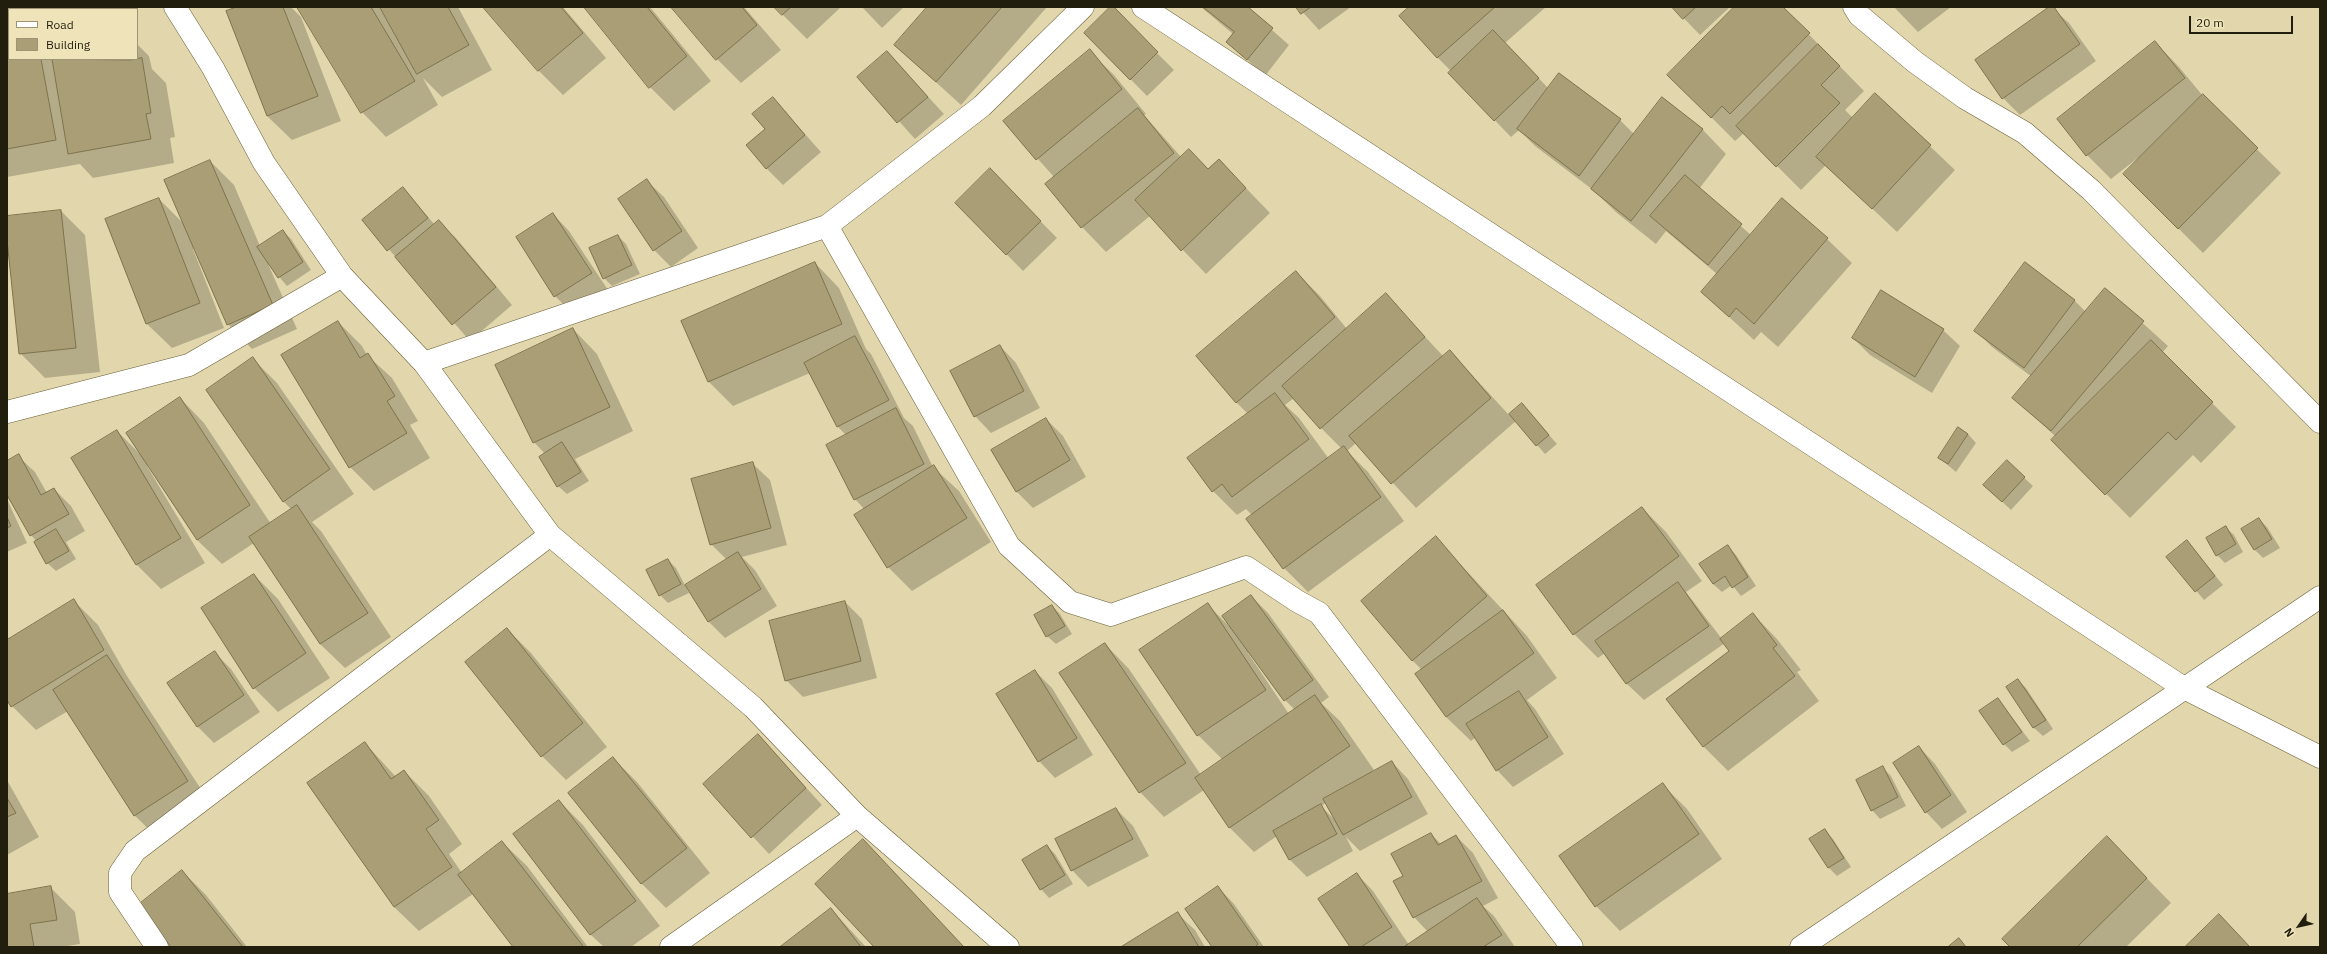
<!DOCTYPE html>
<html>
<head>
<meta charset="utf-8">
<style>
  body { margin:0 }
  #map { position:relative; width:2327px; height:954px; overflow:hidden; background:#e2d7ac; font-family:"IBM Plex Sans",sans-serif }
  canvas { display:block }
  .frame { position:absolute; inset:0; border:8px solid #221e0e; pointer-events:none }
  .legend { position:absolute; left:8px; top:8px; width:130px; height:52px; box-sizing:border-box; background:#efe4b9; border:1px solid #9d9575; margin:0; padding:5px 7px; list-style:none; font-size:12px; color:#221e0e }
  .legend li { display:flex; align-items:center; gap:8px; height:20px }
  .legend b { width:20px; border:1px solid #9d9575 }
  .north { position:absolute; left:2279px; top:906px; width:40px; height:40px; -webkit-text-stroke:3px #efe4b9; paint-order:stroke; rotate:236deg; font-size:11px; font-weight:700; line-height:16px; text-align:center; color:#221e0e }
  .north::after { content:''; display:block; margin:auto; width:14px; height:18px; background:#221e0e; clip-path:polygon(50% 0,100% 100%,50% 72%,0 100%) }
  .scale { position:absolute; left:2189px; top:16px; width:104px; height:18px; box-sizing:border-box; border:2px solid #221e0e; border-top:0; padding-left:5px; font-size:12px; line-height:14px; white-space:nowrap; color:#221e0e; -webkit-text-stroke:3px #efe4b9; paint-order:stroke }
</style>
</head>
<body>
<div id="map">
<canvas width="2327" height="954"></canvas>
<div class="frame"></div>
<ul class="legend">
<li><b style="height:5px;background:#fff"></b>Road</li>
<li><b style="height:11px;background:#a99e75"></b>Building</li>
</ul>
<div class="north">N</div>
<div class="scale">20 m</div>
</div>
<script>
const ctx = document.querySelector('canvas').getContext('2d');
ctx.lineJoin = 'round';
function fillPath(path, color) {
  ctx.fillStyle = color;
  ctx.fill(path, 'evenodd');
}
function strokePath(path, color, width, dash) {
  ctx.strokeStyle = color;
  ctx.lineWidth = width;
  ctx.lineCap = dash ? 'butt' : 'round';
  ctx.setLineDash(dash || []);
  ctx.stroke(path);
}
const shadow = new Path2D(`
  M240 7H291L301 17 341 121 292 140 267 116Z
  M298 7H458L492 70 442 97 423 78 438 105 386 137 362 112Z
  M484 7H563L606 58 563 95 539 71Z
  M585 7H650L711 81 674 111 650 87Z
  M673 7H744L781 50 741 83 717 59Z
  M775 7H841L807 39Z
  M862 7H904L882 28Z
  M929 7H1047L961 105 895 45Z
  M1111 7 1174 70 1147 96 1085 33Z
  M1201 7H1246L1289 45 1265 76 1227 42 1233 34Z
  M1298 7H1351L1319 30Z
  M1411 7H1546L1505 43 1549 89 1620 120 1634 134 1702 129 1726 154 1699 189 1751 235 1782 200 1827 239 1852 263 1778 347 1761 332 1754 340 1702 292 1717 274 1666 231 1656 244 1617 213 1593 190 1535 146 1519 130 1511 137 1449 73 1451 71 1437 57Z
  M1673 7H1730L1700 35Z
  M1736 7H1782L1864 91 1845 110 1853 118 1875 94 1955 170 1897 232 1826 165 1801 190 1744 133 1735 141 1669 75Z
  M1894 7H1951L1918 32Z
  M2051 7 2069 23 2096 61 2020 115 2003 98 1976 60Z
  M7 37H9V59H137V44L149 56 152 69 166 83 175 137 170 138 174 163 93 178 80 164 7 177Z
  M2155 42 2179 67 2203 96 2281 173 2203 253 2124 174 2139 157 2111 179 2087 155Z
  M1089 51 1114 75 1146 114 1144 115 1182 158 1189 150 1209 170 1219 160 1270 213 1206 274 1150 216 1106 252 1082 227 1046 184 1054 177 1004 121Z
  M887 52 944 114 915 139 859 77Z
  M773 98 821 152 783 185 766 168V129Z
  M210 161 234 185 260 246 283 231 291 239 311 270 287 286 268 264 297 329 252 349 228 324 195 248 193 249 224 328 172 348 147 324 106 219 159 199 184 224Z
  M647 181 664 197 698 248 671 267 654 250 619 199Z
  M1006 186 1057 238 1023 271 956 203Z
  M403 188 435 225 439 222 456 238 512 305 470 341 363 220Z
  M61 211 85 235 100 372 45 378 20 353 7 217Z
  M553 214 569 231 608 290 572 313 555 296Z
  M618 236 626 244 640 274 612 286 604 278Z
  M815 263 839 288 866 349 871 354 904 418 913 426 933 467 959 491 991 542 912 591 888 567 865 510 855 499 846 435 838 427 810 373 733 406 709 382 682 321Z
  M1296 272 1320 296 1347 329 1386 295 1444 357 1450 351 1509 415 1522 404 1557 444 1545 454 1516 421 1416 508 1356 443 1347 451 1368 472 1404 521 1308 592 1284 568 1252 515 1246 509 1237 515 1213 491 1248 414 1236 402ZM1294 398 1321 428 1342 449 1329 459 1299 418 1285 405Z
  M2105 289 2168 346 2162 353 2236 427 2201 463 2193 455 2130 518 2053 440 2056 437 2014 398 2032 377 1992 347 1975 330 2074 300 2086 312Z
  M338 322 362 346 367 355 392 378 418 421 410 425 430 458 374 491 350 467Z
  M573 329 597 354 633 431 575 459 589 481 567 494 558 486 545 454 534 442Z
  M1943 330 1960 346 1932 393 1870 355 1853 338Z
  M1000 346 1016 363 1040 408 991 433 975 416Z
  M253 359 277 383 354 494 312 522 321 531 391 637 345 668 320 644 254 543 222 564 197 540 149 465 147 466 205 563 161 589 137 565 117 431 142 456 180 398 204 423 271 524 292 510 283 501Z
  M1046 419 1063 436 1086 477 1033 508 1016 491Z
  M1968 434 1976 443 1956 472 1939 458Z
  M18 456 35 472 47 493 54 489 71 506 85 531 66 542 76 559 56 571 47 563 37 542 31 535 7 493V462Z
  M2007 462 2033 486 2011 510 1993 493Z
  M753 464 770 480 787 545 742 557 755 570 777 606 725 638 708 621 727 560 711 544Z
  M7 499 27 543 7 552Z
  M1642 508 1666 532 1702 581 1686 592 1722 639 1753 614 1777 639 1801 670 1797 672 1819 701 1728 771 1703 746 1731 651 1725 643 1644 700 1627 684 1605 653 1598 658 1574 634Z
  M2259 519 2267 527 2280 548 2263 558 2255 550 2242 529Z
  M2225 527 2234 535 2243 552 2225 563 2217 555Z
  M1436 538 1527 636 1557 678 1527 700 1535 709 1564 754 1513 787 1497 770 1476 737 1471 741 1446 717 1422 670 1412 660Z
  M2187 541 2223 585 2204 600 2168 557Z
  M1728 546 1736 555 1756 586 1741 596 1732 585 1722 592 1713 584 1701 564Z
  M668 560 676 568 689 593 668 603 660 595Z
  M254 575 278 599 330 678 278 712 254 688Z
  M1251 596 1268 613 1329 697 1321 703 1340 721 1374 770 1370 774 1392 762 1408 779 1428 814 1360 851 1346 837 1353 851 1307 877 1290 860 1277 836 1254 852 1230 828 1204 790 1164 817 1140 792 1061 673 1105 644 1129 669 1201 775 1223 760 1198 735 1141 650 1208 605 1229 626ZM1250 652 1285 700 1295 710 1289 714 1248 653ZM1326 803 1335 820 1321 806Z
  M74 601 98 625 127 676 212 806 159 839 134 815 68 711 36 730 12 706 7 698V641Z
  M845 602 862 619 877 678 803 697 786 680Z
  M1052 606 1060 614 1072 634 1056 644 1047 636Z
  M507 629 531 653 607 747 566 780 542 756Z
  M214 652 231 669 260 712 214 743 197 726Z
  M1035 671 1052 688 1093 755 1055 778 1039 761Z
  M2018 680 2026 688 2053 729 2043 736 2034 728 2007 687Z
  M1998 699 2030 741 2012 752 2004 744Z
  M758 735 822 805 769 854 704 784Z
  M365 743 396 777 404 771 429 796 462 844 449 854 462 873 502 842 527 866 588 947H514L473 894 419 931 394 907Z
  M1919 747 1935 764 1967 812 1942 829 1926 812Z
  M613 758 637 782 710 873 666 908 642 884 569 793Z
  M1883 768 1891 776 1906 806 1880 819 1872 810Z
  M7 780 39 837 7 855Z
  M1663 785 1687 809 1722 859 1620 931 1596 906 1561 856Z
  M559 801 583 825 660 926 631 947H604L591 935 515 834Z
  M1116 809 1133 826 1149 856 1088 887 1072 870Z
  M1825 831 1833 839 1851 867 1837 876 1829 868 1811 839Z
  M1431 834 1441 844 1456 836 1473 853 1498 898 1483 906 1494 916 1515 947H1352L1357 874 1373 891 1409 945 1428 932 1414 917 1405 876Z
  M1047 846 1055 854 1073 884 1049 898 1041 889Z
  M2131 862 2171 903 2126 947H2011Z
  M182 871 206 895 247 947H172Z
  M50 887 75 912 80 944 61 947H7V895Z
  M1218 887 1234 904 1264 947H1213Z
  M831 909 866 947H782Z
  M1178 914 1195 930 1205 947H1123Z`);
const building = new Path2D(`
  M237 7H283L318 96 267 116 226 11Z
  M297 7H371L415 81 361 113Z
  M380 7H448L469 45 417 74Z
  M483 7H561L583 33 538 71Z
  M584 7H647L687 56 649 88Z
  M671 7H742L757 25 716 60Z
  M774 7H791L782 15Z
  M927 7H1002L936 82 894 45Z
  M1110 7H1114L1158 52 1130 80 1084 33Z
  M1203 7H1248L1273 28 1247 60 1226 42 1234 32Z
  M1296 7H1311L1301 14Z
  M1409 7H1495L1437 58 1399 16Z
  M1672 7H1696L1683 19Z
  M1734 7H1783L1810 33 1730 114 1722 106 1711 118 1667 75Z
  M2049 7H2054L2080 44 2002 99 1975 60Z
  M1493 30 1539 78 1494 121 1448 73Z
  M7 36H9V59H41L56 140 7 149Z
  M2155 41 2185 78 2086 156 2057 119Z
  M1818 44 1840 66 1821 85 1840 103 1776 167 1736 126Z
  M1090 49 1122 89 1036 160 1003 121Z
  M887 51 928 97 897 123 857 77Z
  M142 58 151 113 146 114 151 139 68 154 52 59 130 60Z
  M1559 73 1621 119 1579 176 1517 129Z
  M1875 93 1931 145 1872 209 1816 157Z
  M2203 94 2258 148 2178 229 2123 174Z
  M773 97 805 135 766 169 746 145 765 129 752 114Z
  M1662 97 1703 129 1631 221 1591 189Z
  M1138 108 1174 153 1081 228 1045 184Z
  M1189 149 1208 169 1219 159 1246 188 1181 251 1135 200Z
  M210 160 273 305 227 325 164 180Z
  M990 168 1041 221 1006 255 955 203Z
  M1685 175 1742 224 1708 265 1650 216Z
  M647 179 682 231 653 251 618 199Z
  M403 187 428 218 387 251 362 220Z
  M159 198 200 303 146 324 105 219Z
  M1782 198 1828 238 1754 324 1736 308 1729 317 1701 292Z
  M61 210 76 348 19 354 7 240V216Z
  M553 213 592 273 554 297 516 237Z
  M439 220 496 287 452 325 395 257Z
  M283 230 303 262 278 278 257 247Z
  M618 235 632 265 603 279 589 248Z
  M815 262 842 324 708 382 681 321Z
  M2025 262 2075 300 2024 368 1974 331Z
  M1296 271 1335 317 1236 403 1196 356Z
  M2105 288 2144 321 2051 431 2012 398Z
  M1881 290 1944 329 1915 377 1852 338Z
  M1386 293 1425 337 1320 429 1282 386Z
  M338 321 360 358 368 353 395 396 387 401 407 433 349 468 281 355Z
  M573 328 610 407 533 443 495 365Z
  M855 336 889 400 837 427 804 363Z
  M2151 340 2213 402 2176 440 2168 432 2105 495 2051 440Z
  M1000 345 1024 391 974 417 950 371Z
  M1450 350 1491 398 1391 484 1349 436Z
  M253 357 330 469 283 502 206 390Z
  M1275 393 1309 439 1232 497 1222 484 1212 492 1187 458Z
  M180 397 250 505 197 540 126 433Z
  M1522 403 1549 435 1536 446 1509 414Z
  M896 408 924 464 854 500 826 445Z
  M1046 418 1070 460 1016 492 991 450Z
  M1958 427 1968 434 1948 464 1938 458Z
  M117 430 181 538 136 565 71 458Z
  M562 442 581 472 557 487 539 457Z
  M1344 446 1381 497 1283 569 1246 519Z
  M19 454 41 495 54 488 69 514 30 536 7 495V461Z
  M2007 460 2025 477 2002 502 1983 485Z
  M753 462 771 528 710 545 691 479Z
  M934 465 967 518 887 568 854 515Z
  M297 505 368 613 320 644 249 537Z
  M1642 507 1679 556 1573 635 1536 585Z
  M7 517 11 526 7 528Z
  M2259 518 2272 539 2254 550 2241 529Z
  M2226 526 2236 544 2216 556 2206 538Z
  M56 529 69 551 46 564 34 542Z
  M1436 536 1487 596 1412 661 1361 601Z
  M2187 540 2215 576 2195 592 2166 557Z
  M1728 545 1748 577 1732 588 1725 576 1713 584 1699 564Z
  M738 552 761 589 708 622 685 585Z
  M668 559 681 584 659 596 646 570Z
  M254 574 306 653 253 689 201 608Z
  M1678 582 1709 626 1626 684 1595 641Z
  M1251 595 1313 680 1284 701 1222 616Z
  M74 599 104 650 11 707 7 700V640Z
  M845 601 861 661 785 681 769 621Z
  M1208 603 1266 690 1197 736 1139 650Z
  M1052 605 1065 626 1046 637 1034 615Z
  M1503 610 1534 653 1446 717 1415 674Z
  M1753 613 1777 645 1773 648 1795 676 1703 747 1666 699 1729 651 1720 639Z
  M507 628 583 723 541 757 465 662Z
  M1105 643 1186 763 1139 793 1059 673Z
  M215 651 244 695 197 727 167 683Z
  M107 655 188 781 134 816 53 690Z
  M1035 670 1077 738 1038 762 996 694Z
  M2018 679 2046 720 2033 728 2006 687Z
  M1519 691 1548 737 1496 771 1466 724Z
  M1315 695 1350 746 1229 828 1195 778Z
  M1998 698 2022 732 2003 745 1979 711Z
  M758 734 806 788 751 838 703 784Z
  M365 742 391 779 404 770 439 820 426 829 452 867 394 907 307 783Z
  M1919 746 1951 795 1925 813 1893 763Z
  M613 757 687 848 641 884 568 793Z
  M1392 761 1412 797 1343 835 1323 799Z
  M1883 766 1898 797 1871 811 1856 780Z
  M1663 783 1699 834 1595 907 1559 856Z
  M7 798 16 813 7 817Z
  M559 800 636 901 590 935 513 834Z
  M1321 804 1337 834 1289 860 1273 831Z
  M1116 808 1133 839 1071 871 1055 839Z
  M1825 829 1844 858 1828 868 1809 839Z
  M1431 833 1438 845 1456 835 1482 881 1413 918 1393 881 1403 876 1391 854Z
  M2107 836 2147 878 2077 947H2010L2002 939Z
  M863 839 964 947H874L815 884Z
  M502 841 583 946 581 947H513L458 875Z
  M1047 845 1065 875 1040 890 1022 860Z
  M182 870 243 947H171L138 905Z
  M1357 873 1392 927 1361 947H1350L1318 899Z
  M51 886 57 920 30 924 34 947H7V894Z
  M1218 886 1258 944 1255 947H1212L1185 909Z
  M1477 898 1502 935 1483 947H1404Z
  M831 908 861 947H780Z
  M1178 912 1199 947H1121Z
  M2219 914 2250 947H2185Z
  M1959 938 1966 947H1948Z`);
const minor = new Path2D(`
  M175 7 213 68 264 163 342 276 424 363 550 535 753 707 857 816 1008 947
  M1143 7 2184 688 2320 757
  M1854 7 1859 15 1915 62 1965 98 2025 133 2091 190 2320 422
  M827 226 1009 546 1070 602 1111 615 1246 567 1297 601 1319 613 1572 947
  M424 363 827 226 982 106 1083 7
  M7 412 189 365 342 276
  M157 947 120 892V873L135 851 550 535
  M671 947 857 816
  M1801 947 2320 597`);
fillPath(shadow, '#0003');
fillPath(building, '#a99e75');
strokePath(building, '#7d724b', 1);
strokePath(minor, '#685e37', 23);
strokePath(minor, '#fff', 22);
</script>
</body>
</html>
